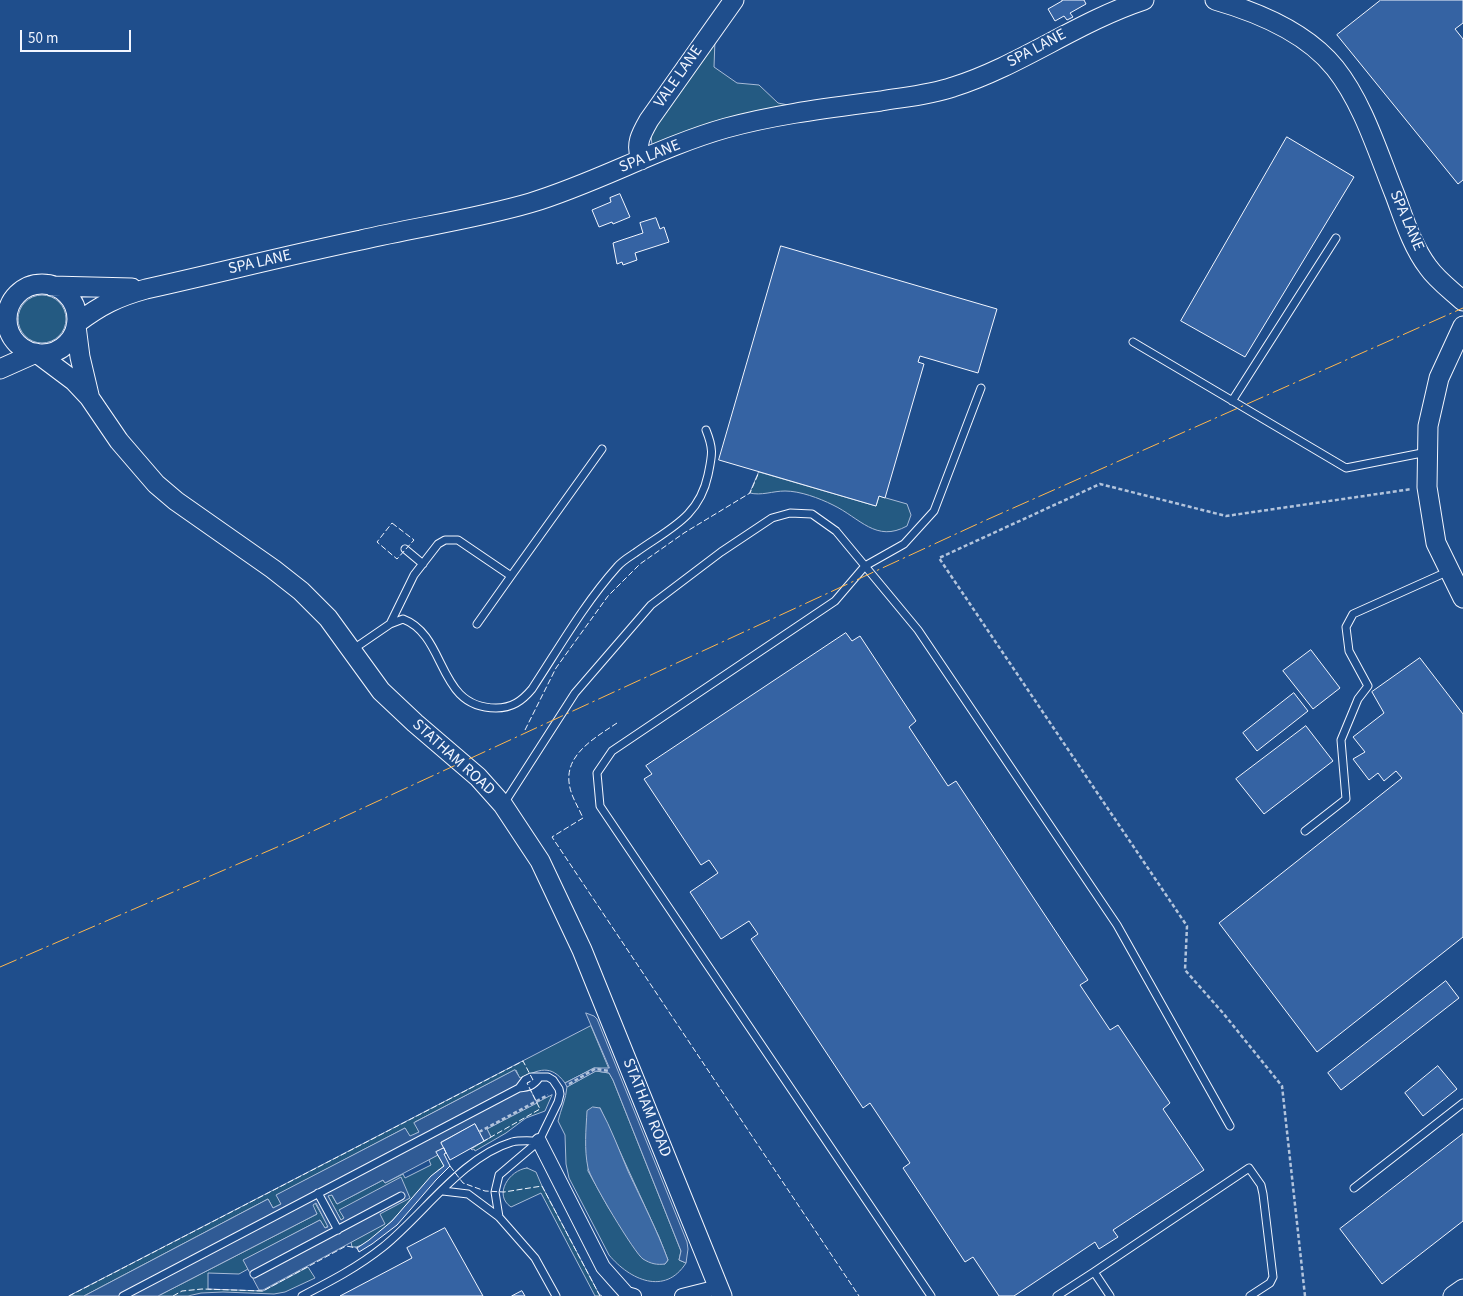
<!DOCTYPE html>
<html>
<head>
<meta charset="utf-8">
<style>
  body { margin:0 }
  #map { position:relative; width:1463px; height:1296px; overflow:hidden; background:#1f4e8c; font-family:"Source Sans 3",sans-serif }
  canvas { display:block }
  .scale { position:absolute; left:20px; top:30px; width:111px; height:22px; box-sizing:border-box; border:2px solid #f2f6ff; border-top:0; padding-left:6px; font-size:15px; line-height:18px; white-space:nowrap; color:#f2f6ff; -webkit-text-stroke:4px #1f4e8c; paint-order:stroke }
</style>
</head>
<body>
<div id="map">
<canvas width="1463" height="1296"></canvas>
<div class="scale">50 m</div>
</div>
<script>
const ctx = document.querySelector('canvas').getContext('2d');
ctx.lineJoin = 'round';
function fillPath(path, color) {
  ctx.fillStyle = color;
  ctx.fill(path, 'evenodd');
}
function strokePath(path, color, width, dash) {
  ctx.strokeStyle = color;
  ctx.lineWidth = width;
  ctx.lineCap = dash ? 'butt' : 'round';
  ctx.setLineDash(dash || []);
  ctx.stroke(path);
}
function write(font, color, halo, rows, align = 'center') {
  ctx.font = font + ' "Source Sans 3",sans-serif';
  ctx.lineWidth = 4;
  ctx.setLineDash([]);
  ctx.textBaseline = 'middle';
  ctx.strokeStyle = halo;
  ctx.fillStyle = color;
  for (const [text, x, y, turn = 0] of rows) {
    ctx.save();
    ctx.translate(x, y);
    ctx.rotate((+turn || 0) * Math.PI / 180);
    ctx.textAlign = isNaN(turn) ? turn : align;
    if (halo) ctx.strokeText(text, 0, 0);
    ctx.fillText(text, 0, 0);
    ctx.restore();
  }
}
const green = new Path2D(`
  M715 40 714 67 737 83 759 85 778 103 788 105 693 131 652 145 651 136 653 122Z
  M18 319a24 24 0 1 1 48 0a24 24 0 1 1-48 0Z
  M759 472 876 506 879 496 907 504 911 515 907 526C876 543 860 518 833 505 819 498 800 491 785 491 773 491 761 496 750 493Z
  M591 1026 609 1069 594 1068 565 1083C551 1064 539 1069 520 1079L516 1070 415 1122 419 1132 410 1137 405 1128 277 1195 281 1204 273 1208 268 1199 84 1296H69Z
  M596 1071 609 1073 613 1080 681 1251 679 1260 686 1263C665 1296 630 1280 609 1255L569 1178 566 1164 565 1135 558 1121C561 1109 566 1099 567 1087ZM600 1108 659 1237 668 1260 665 1264 642 1258 608 1207 588 1171Z
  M552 1095 545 1111 526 1118 506 1133 475 1151 474 1149 472 1150 471 1149 491 1137 487 1129Z
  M438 1155 444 1166C440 1169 435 1172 432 1176 416 1191 374 1250 352 1247L351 1242 384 1224 340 1210 344 1218 341 1220 328 1196 331 1194 337 1204 383 1180 385 1183 403 1174 405 1178 431 1165 429 1160Z
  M527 1168 536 1172 542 1186 599 1294 602 1296H595L541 1193 511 1207C493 1195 509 1170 527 1168Z
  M315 1203 328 1226 325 1228 320 1220 244 1260 248 1269 239 1274 208 1273V1289L263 1291 308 1267 315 1278 285 1292 274 1294 223 1292 201 1293 188 1296H158L317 1214 312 1205Z`);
const parking = new Path2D(`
  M586 1013 594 1016 597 1019 687 1242 688 1249 686 1263 679 1260 681 1251 613 1080 609 1073 596 1071 567 1087 565 1083 594 1068H609Z
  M515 1070 520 1078 529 1074 533 1080 527 1083 537 1103 487 1129 491 1137 484 1141 475 1124 441 1142 444 1148 437 1152 438 1155 385 1183 383 1180 337 1204 332 1195 328 1196 341 1220 344 1218 339 1210 401 1177 410 1198 380 1214 385 1224 263 1290H259L243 1260 320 1220 325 1228 328 1227 316 1203 313 1205 317 1214 158 1296H84L268 1199 273 1208 281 1204 276 1195 405 1128 410 1136 419 1132 414 1123Z`);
const water = new Path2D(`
  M593 1107 600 1108C611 1128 619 1150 628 1171 642 1201 657 1230 668 1260L665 1264C657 1265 651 1264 643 1259 635 1254 590 1179 588 1168 584 1149 586 1130 587 1111Z`);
const building = new Path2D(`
  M1062 0H1084L1086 4 1070 13 1073 17 1067 20 1064 16 1055 21 1048 9 1062 1Z
  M1381 0H1463V23L1455 29 1463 39V180L1458 184 1337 35Z
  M1287 137 1354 177 1245 357 1181 321Z
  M620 194 630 217 613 224 612 222 599 227 592 210 611 202 610 198Z
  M656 218 660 229 664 227 669 242 635 253 637 260 623 265 622 262 617 264 613 243 643 233 640 223Z
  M781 246 997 309 978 373 920 356 918 362 924 364 885 498 879 496 876 506 719 460Z
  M846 633 852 641 860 636 916 721 909 727 948 786 956 781 1088 980 1080 985 1110 1030 1118 1025 1170 1103 1163 1109 1204 1170 1113 1230 1118 1237 1099 1249 1095 1242 1014 1296H999L973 1257 965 1262 903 1168 910 1163 870 1103 863 1108 751 939 758 934 749 921 721 939 690 892 718 873 709 860 701 865 644 779 652 774 646 766Z
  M1311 650 1340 688 1313 709 1283 671Z
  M1420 658 1463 714V937L1317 1052 1219 923 1402 778 1396 771 1384 781 1378 773 1369 780 1353 759 1365 752 1353 737 1384 713 1372 692Z
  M1294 693 1308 711 1257 751 1243 733Z
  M1306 726 1333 761 1264 814 1236 779Z
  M1446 981 1459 998 1341 1090 1328 1073Z
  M1438 1066 1457 1089 1423 1116 1405 1093Z
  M475 1124 484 1141 450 1160 441 1143Z
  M1463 1134V1221L1382 1284 1340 1229Z
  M444 1148 446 1153 444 1154 450 1166 436 1180 397 1225 372 1244 359 1252 357 1248 369 1240 392 1221 431 1176 444 1166 436 1152Z
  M445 1228 483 1296H340L412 1258 407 1248Z
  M522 1291 525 1296H512Z`);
const path = new Path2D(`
  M569 1084 595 1069 610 1071
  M479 1132 548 1095
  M1305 1296 1282 1086 1223 1013 1185 970 1187 926 939 558 1100 484 1226 516 1412 489`);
const lane = new Path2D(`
  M1133 342 1346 468 1427 452
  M1232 401 1336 238
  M405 549 423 564
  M511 576 602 449
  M390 624 414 575 438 544 445 540H458L511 576 477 624
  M352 650 390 624 403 619C448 636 436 708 496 708 512 708 522 701 532 689 559 648 584 604 617 567 622 561 629 557 635 553 668 529 699 518 708 475 712 455 714 450 706 430
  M503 805 575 693 651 605 721 552 772 518 790 513 812 514 836 531 918 630 1117 925 1230 1126
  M1305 831 1346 799 1341 740 1358 699 1368 686 1349 651 1346 627 1353 614 1449 571
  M1354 1188 1463 1103
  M443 1191 468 1194 499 1217 535 1258 556 1296
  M318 1193 338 1230
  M499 1217 495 1192 499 1175 539 1141 558 1102 560 1094 559 1089 553 1080 548 1077H531L525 1080 519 1088
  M254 1274 401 1196
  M123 1296 519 1088C529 1087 533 1086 539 1078
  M302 1296C331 1281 358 1267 383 1247 424 1214 462 1157 512 1142 520 1140 530 1141 539 1141
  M931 1296 600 806 597 773 612 751 835 601 865 566 904 544 934 511 981 388
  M1057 1296 1094 1272
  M1110 1296 1094 1272 1249 1168 1261 1185 1263 1194 1273 1277 1270 1283 1250 1296`);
const street = new Path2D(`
  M539 1141 603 1267 627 1294 634 1296
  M682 1296 718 1287`);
const secondary = new Path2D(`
  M1215 0C1257 12 1307 33 1335 68 1363 103 1378 153 1395 195 1404 219 1412 246 1428 267 1437 280 1451 290 1463 301
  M641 160C635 144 641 134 649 120L734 0
  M7 319a35 35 0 1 1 70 0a35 35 0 1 1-70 0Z
  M52 286 132 288
  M77 323C101 305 117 297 146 289 218 273 289 255 361 240 417 227 475 219 530 203 597 183 659 147 726 128 777 114 829 108 881 101 905 97 930 95 953 87 1020 66 1077 22 1144 0
  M76 326 80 357 89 395
  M1463 326 1439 378 1428 426 1427 487 1436 543 1463 598
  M38 354 74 381 89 397 119 441 156 484 176 501 273 569 301 591 328 618 381 691 415 723 478 777 503 805 540 861 582 950 722 1296
  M0 369 36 353
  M1453 1296 1463 1289`);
const fence = new Path2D(`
  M392 523 414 540 397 559 377 542Z
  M617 723C590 741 557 759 573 797 576 804 580 811 583 818L552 837 859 1296
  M525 730 556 668 608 596 640 564 684 533 750 493 759 472
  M450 1166 463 1183 485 1191 504 1192 542 1186 600 1296
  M69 1296 523 1061 533 1080 527 1083 540 1109 484 1141
  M173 1296 182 1291 202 1289 263 1291 346 1246 357 1248`);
const power = new Path2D(`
  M0 967 298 838 984 521 1463 308`);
const streetNames = [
  ["SPA LANE",1037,49,-28],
  ["VALE LANE",679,77,-55],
  ["SPA LANE",650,157,-22],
  ["SPA LANE",1406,221,67],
  ["SPA LANE",260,263,-13],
  ["STATHAM ROAD",453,758,42],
  ["STATHAM ROAD",646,1108,68]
];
fillPath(green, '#245a82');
strokePath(green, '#a8bbd7', 1);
fillPath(parking, '#305b95');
strokePath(parking, '#a8bbd7', 1);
fillPath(water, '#3b69a3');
strokePath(water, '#a8bbd7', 1);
fillPath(building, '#3563a3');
strokePath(building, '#f2f6ff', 1);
strokePath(lane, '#f2f6ff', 9);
strokePath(street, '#f2f6ff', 16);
strokePath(secondary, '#f2f6ff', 21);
strokePath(path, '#b3c4dc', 2.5, [4, 2.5]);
strokePath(lane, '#1f4e8c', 7);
strokePath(street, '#1f4e8c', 14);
strokePath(secondary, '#1f4e8c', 19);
strokePath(fence, '#f2f6ff', 1, [6, 2.5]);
strokePath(power, '#ffb74d', 1, [18, 4, 2.5, 4]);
write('16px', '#f2f6ff', '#1f4e8c', streetNames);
</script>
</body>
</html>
